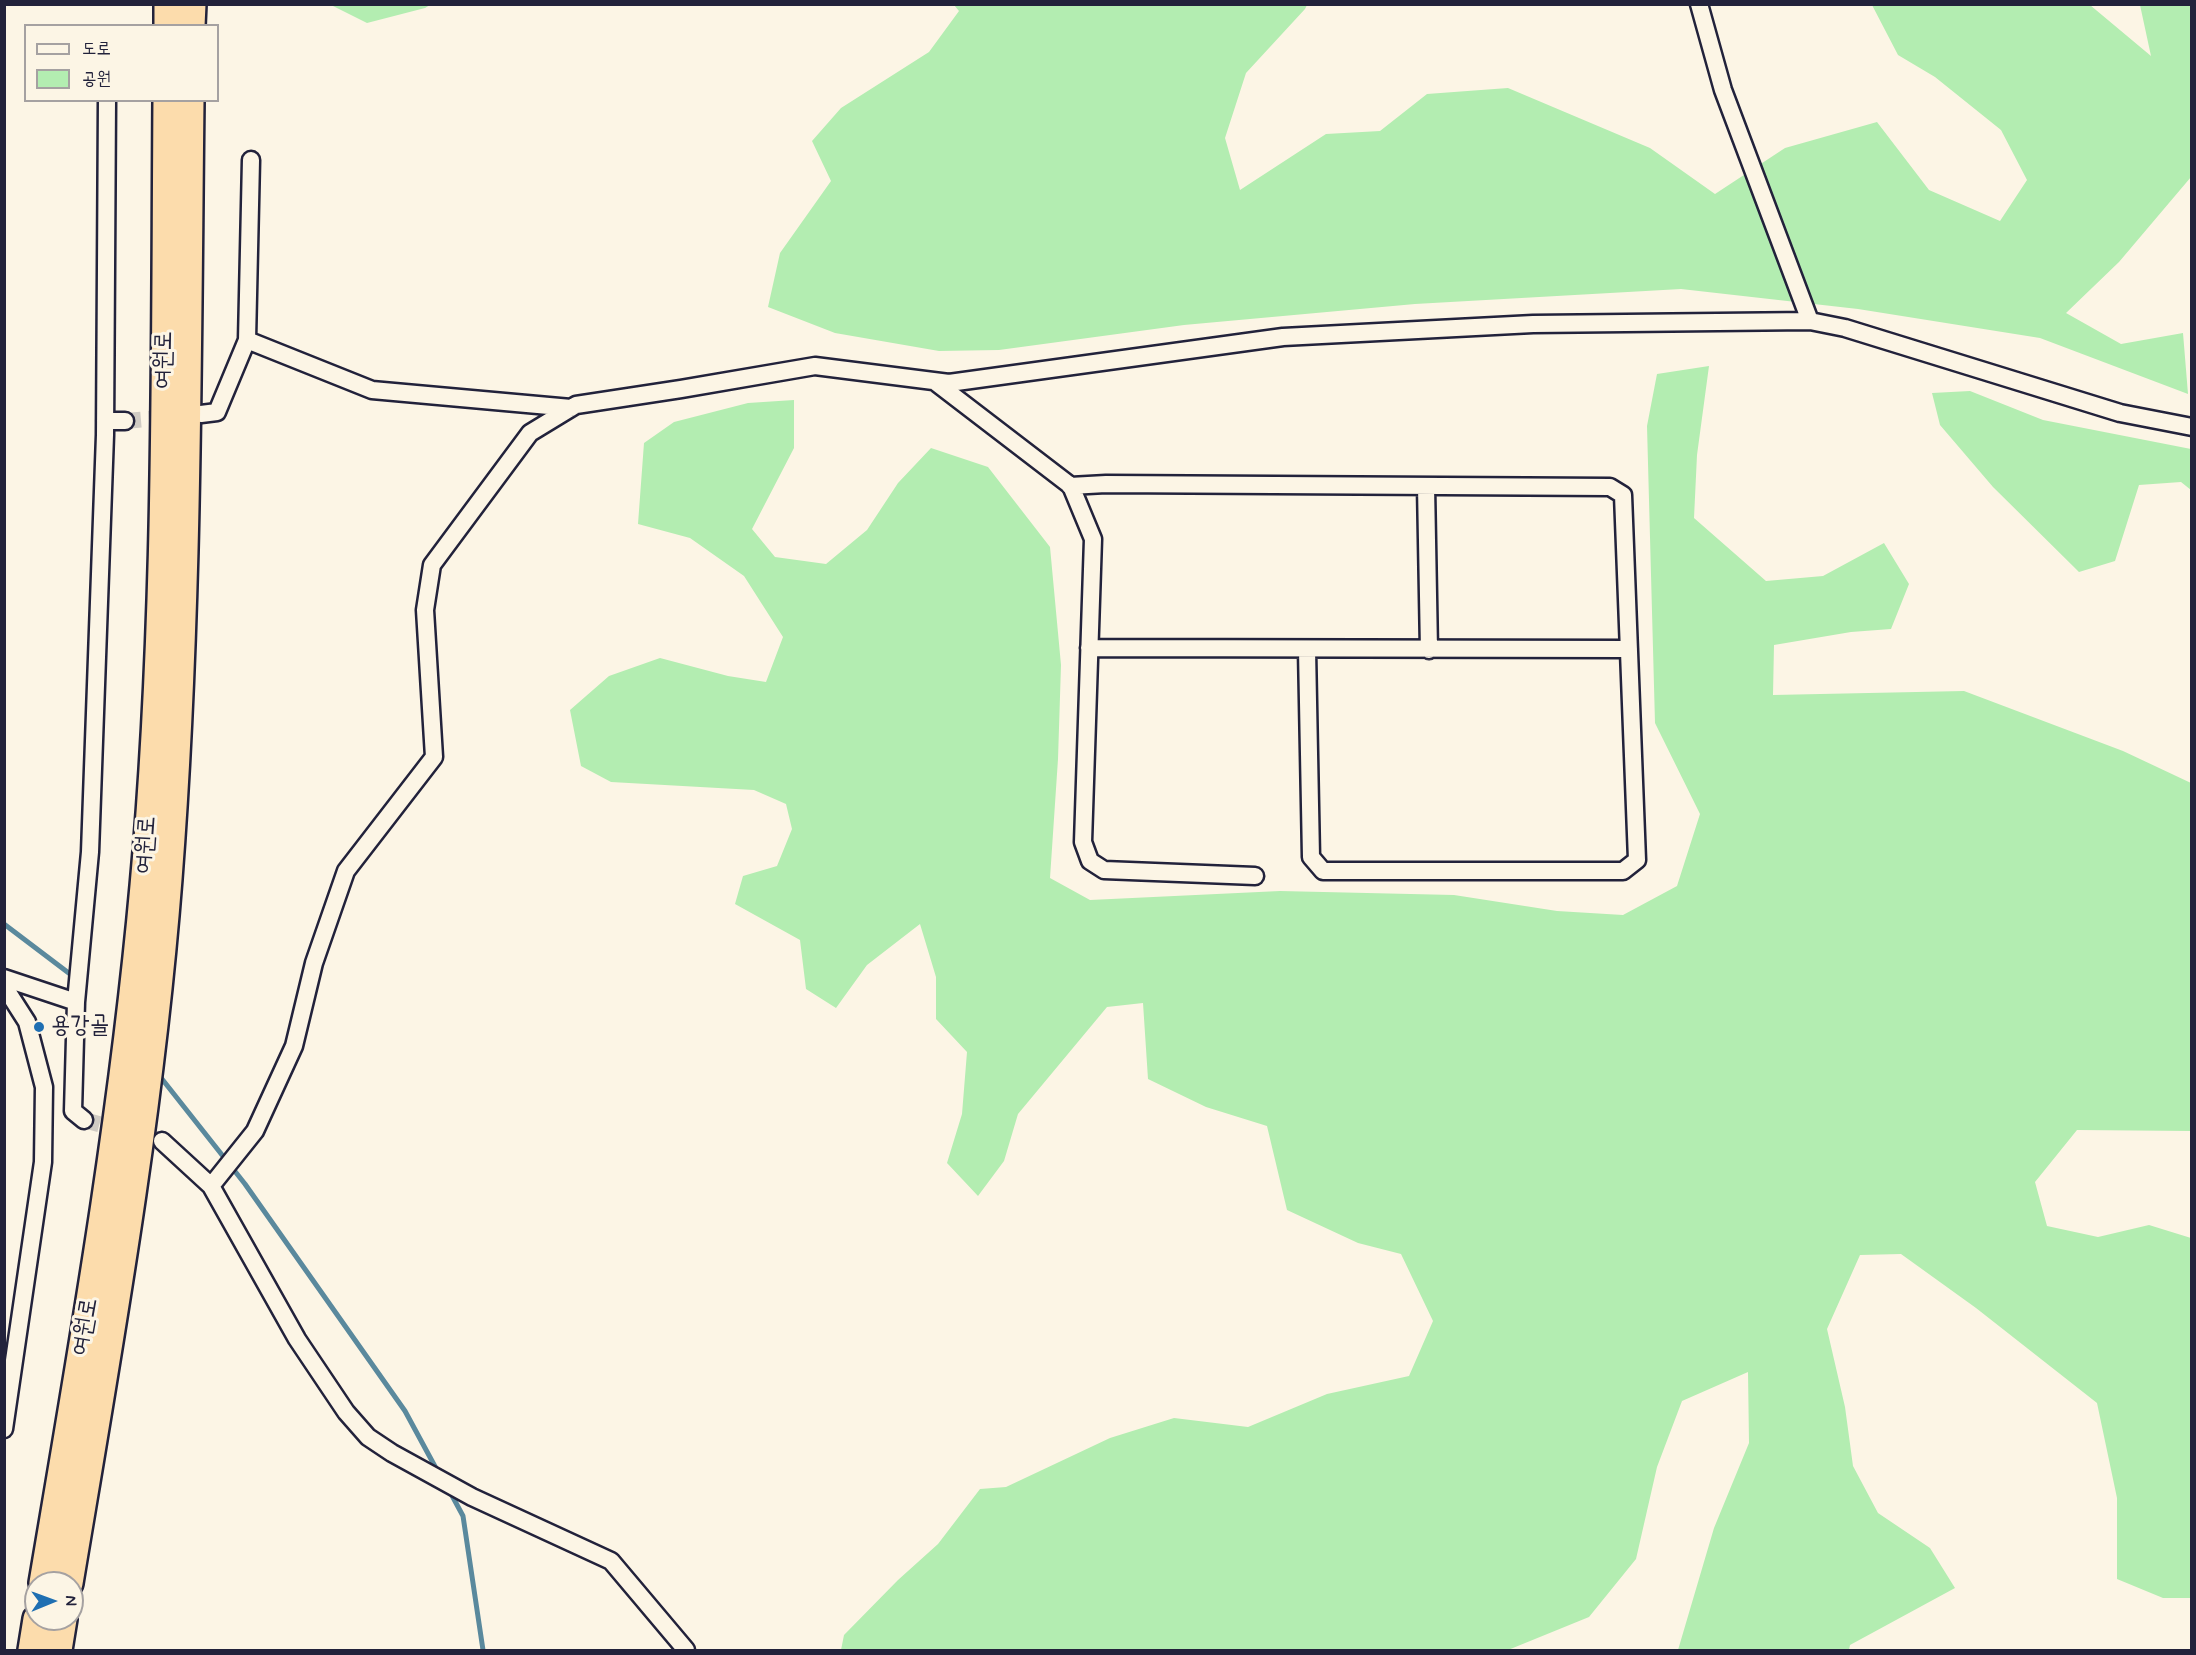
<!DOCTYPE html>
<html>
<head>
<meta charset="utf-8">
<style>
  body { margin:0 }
  #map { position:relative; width:2196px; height:1655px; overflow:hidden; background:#fcf5e5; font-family:Mynerve,"Poor Story",sans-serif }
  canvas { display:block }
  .frame { position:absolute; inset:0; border:6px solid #22223b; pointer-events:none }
  .legend { position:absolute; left:24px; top:24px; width:195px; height:78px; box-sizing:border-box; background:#fcf5e5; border:2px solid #a5a1a1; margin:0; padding:8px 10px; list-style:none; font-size:18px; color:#22223b }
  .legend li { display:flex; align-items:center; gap:12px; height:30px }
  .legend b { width:30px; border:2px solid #a5a1a1 }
  .north { position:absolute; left:24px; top:1571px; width:60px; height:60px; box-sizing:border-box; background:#fcf5e5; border:2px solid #a5a1a1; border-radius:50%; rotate:89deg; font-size:16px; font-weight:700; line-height:24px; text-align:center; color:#22223b }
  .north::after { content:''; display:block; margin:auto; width:21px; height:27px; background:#1f6fb2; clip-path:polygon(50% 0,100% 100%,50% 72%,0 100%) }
</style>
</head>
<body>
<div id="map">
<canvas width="2196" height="1655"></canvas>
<div class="frame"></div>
<ul class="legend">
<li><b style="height:8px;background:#fcf5e5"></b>도로</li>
<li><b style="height:16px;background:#b3edb1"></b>공원</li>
</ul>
<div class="north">N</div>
</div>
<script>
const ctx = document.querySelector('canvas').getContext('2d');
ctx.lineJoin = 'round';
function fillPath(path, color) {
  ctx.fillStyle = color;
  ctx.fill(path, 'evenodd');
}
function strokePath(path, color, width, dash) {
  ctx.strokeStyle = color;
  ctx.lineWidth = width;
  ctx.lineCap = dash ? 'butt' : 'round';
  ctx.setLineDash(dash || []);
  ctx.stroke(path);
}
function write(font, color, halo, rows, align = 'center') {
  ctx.font = font + ' Mynerve,"Poor Story",sans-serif';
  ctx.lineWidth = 6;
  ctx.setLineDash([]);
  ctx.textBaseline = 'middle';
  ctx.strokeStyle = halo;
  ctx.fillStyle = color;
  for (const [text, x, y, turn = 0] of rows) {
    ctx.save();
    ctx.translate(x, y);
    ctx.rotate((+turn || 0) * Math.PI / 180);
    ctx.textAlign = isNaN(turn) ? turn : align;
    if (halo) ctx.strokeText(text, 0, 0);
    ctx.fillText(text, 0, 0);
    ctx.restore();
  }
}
const green = new Path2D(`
  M331 5H430L425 8 367 23Z
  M954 5H1307L1305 9 1246 73 1225 138 1240 190 1326 134 1380 131 1427 94 1508 88 1650 148 1715 194 1785 148 1877 122 1929 190 2000 221 2027 180 2001 130 1935 77 1898 55 1872 5H2090L2151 56 2140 5H2191V177L2119 262 2066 313 2121 344 2183 333 2188 394 2040 338 1858 309 1681 289 1415 304 1184 325 999 350 939 351 835 333 768 307 780 253 831 181 812 141 841 108 929 52 959 11Z
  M1709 366 1697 455 1694 518 1766 581 1823 576 1884 543 1909 584 1891 629 1851 632 1774 645 1773 695 1964 691 2123 751 2191 783V1131L2077 1130 2035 1182 2047 1226 2098 1237 2149 1225 2191 1238V1598H2163L2117 1579V1498L2097 1403 1976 1308 1901 1254 1860 1255 1827 1329 1845 1407 1853 1466 1878 1513 1930 1548 1955 1588 1850 1645 1849 1650H1678L1714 1528 1749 1443 1748 1372 1682 1401 1657 1467 1636 1559 1589 1617 1508 1650H841L844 1635 898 1580 938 1544 980 1489 1006 1487 1110 1438 1174 1418 1248 1427 1327 1394 1409 1376 1433 1321 1401 1254 1358 1243 1287 1210 1267 1126 1206 1107 1148 1079 1143 1003 1107 1007 1018 1114 1004 1161 978 1196 947 1163 962 1114 967 1052 936 1019V977L920 924 867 965 836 1008 806 989 800 940 735 904 743 876 777 866 792 829 786 804 754 790 611 782 581 766 570 710 609 676 660 658 728 676 766 682 783 637 744 576 690 538 638 524 644 443 674 422 748 403 794 400V448L752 529 775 557 826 564 867 530 898 483 931 448 988 467 1050 547 1061 665 1058 759 1050 878 1090 900 1280 891 1454 895 1557 911 1623 915 1677 886 1700 814 1655 723 1647 426 1657 374Z
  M1970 391 2043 420 2191 449V490L2181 482 2139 485 2115 561 2079 572 1993 487 1940 425 1932 393Z`);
const stream = new Path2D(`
  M4 924 70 974
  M162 1079 245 1184 405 1411 438 1472
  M449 1490 463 1516 483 1650`);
const minorTunnel = new Path2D(`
  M125 421 172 417
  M84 1120 162 1141`);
const minor = new Path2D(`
  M1699 4 1723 90 1810 321
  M247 340 372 390 571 408
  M934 381 1071 486 1093 539 1083 842 1090 861 1104 870 1255 876
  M201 414 217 412 247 340 251 160
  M105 421H125
  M1070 486 1106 484 1610 487 1623 495 1637 860 1623 871H1323L1311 857 1307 650
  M1426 486 1429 650
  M1089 648 1629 649
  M4 978 76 1002
  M4 986 27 1022 44 1087 43 1162 4 1429
  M84 1120 73 1111 76 1002 90 852 105 435 107 100
  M162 1141 211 1186 297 1339 346 1412 368 1437 392 1453 472 1497 611 1561 686 1650
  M211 1186 255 1131 294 1046 314 963 346 871 434 757 425 610 432 565 530 433 576 405 681 389 815 366 949 383 1283 337 1533 324 1810 321 1845 328 2120 413 2192 427`);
const trunk = new Path2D(`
  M168 26V4
  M191 26 192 4
  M43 1583C82 1352 123 1120 144 886 168 625 165 362 167 100
  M69 1583C108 1349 150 1115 168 879 188 620 187 360 190 100
  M32 1650 37 1619
  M58 1650 63 1619`);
const markers = [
  [39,1027,6,"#1f6fb2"]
];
const streetNames = [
  ["여원로",165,360,-89],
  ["여원로",147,845,-86],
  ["여원로",86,1327,-80]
];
const poiNames = [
  ["용강골",51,1027]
];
fillPath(green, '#b3edb1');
strokePath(stream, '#5a899d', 5);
strokePath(minorTunnel, '#d0cbc3', 16, [16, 8]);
strokePath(minor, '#22223b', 21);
strokePath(trunk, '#22223b', 32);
strokePath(minor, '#fcf5e5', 16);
strokePath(trunk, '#fcdcac', 27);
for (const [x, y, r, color] of markers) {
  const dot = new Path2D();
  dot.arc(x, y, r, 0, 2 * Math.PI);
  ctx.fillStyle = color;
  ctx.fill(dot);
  strokePath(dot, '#fcf5e5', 2);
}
write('24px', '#22223b', '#fcf5e5', streetNames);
write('24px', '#22223b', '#fcf5e5', poiNames, 'left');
</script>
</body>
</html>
